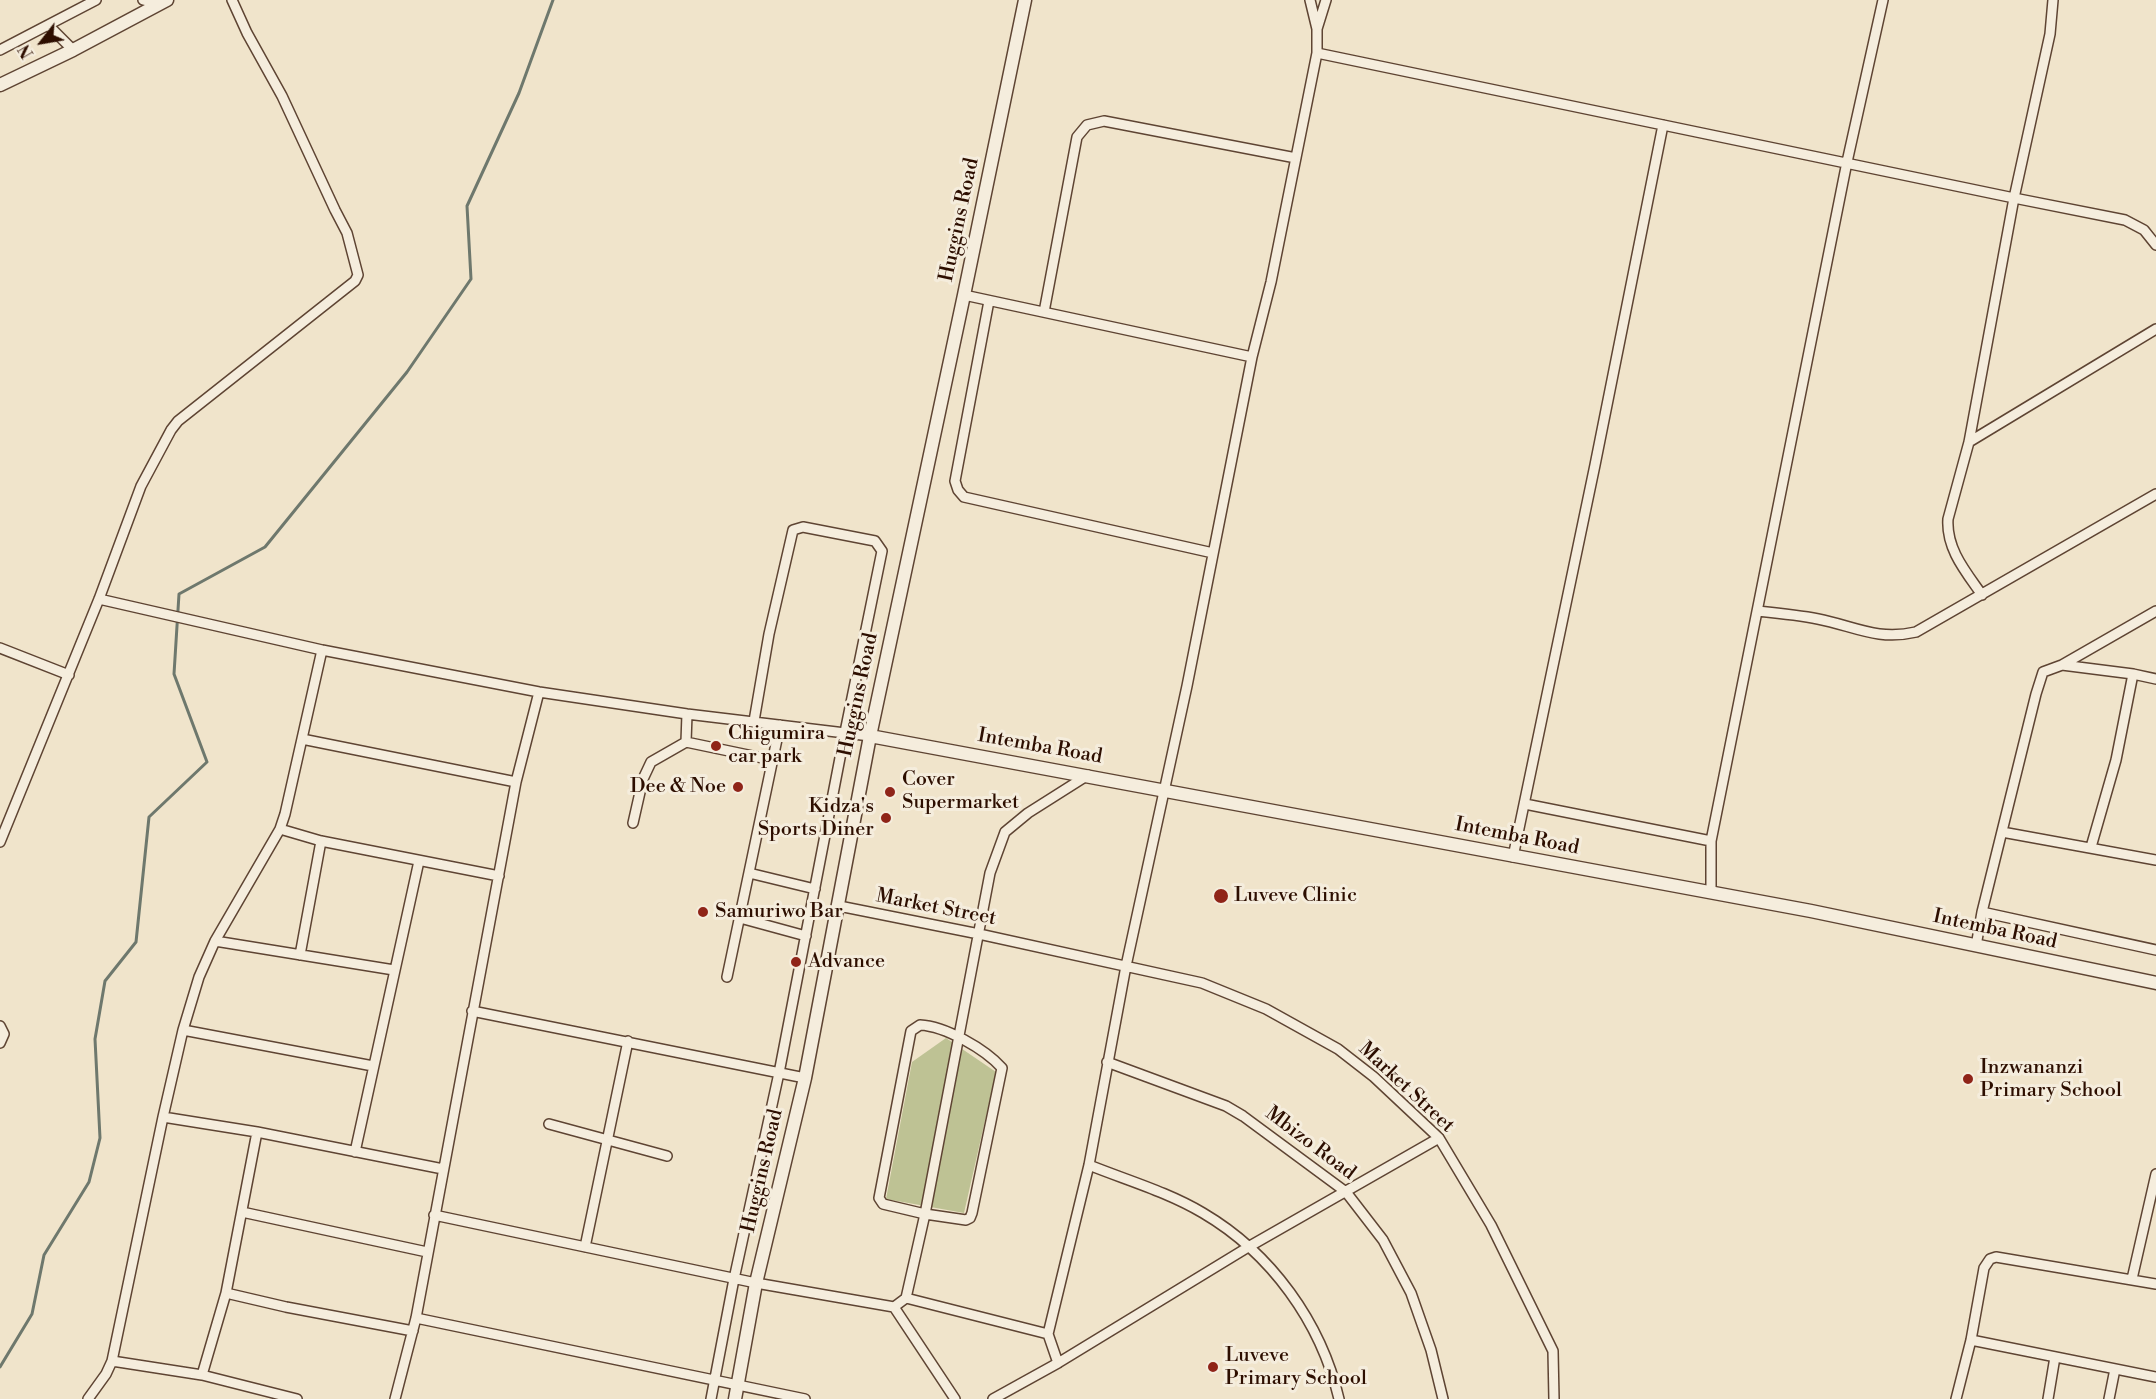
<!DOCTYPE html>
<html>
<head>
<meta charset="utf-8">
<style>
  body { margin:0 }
  #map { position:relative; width:2156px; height:1399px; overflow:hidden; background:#f0e4cb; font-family:"Libre Bodoni",serif }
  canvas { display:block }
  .north { position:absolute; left:12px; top:12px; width:60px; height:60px; -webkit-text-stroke:4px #f5eddd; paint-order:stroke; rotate:239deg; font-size:16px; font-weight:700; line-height:24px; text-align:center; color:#2d0e00 }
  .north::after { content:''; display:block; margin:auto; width:21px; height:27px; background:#2d0e00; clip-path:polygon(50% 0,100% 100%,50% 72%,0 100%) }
</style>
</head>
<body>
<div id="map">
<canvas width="2156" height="1399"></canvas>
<div class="north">N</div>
</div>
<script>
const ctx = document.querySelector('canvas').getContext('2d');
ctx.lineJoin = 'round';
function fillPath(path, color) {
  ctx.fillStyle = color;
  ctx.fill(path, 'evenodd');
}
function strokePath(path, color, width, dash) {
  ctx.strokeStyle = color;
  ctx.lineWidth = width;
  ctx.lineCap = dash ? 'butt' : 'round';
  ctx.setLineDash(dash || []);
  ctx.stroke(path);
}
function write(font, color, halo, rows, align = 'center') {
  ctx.font = font + ' "Libre Bodoni",serif';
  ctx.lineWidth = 6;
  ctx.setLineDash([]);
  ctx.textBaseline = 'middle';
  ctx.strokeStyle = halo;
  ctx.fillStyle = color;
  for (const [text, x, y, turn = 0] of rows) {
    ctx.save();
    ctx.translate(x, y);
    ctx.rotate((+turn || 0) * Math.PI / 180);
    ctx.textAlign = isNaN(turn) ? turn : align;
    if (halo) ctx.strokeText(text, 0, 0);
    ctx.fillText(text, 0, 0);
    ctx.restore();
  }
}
const green = new Path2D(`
  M946 1038 996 1072 964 1213 886 1199 912 1062Z`);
const stream = new Path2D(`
  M0 1367 32 1314 44 1255 89 1182 100 1138 95 1039 105 981 136 942 149 817 207 762 174 674 179 594 265 547 407 372 471 279 467 206 519 93 553 0`);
const minor = new Path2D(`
  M143 0 159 4
  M49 26 73 50
  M1317 29 1326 0
  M0 50 96 0
  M1317 53 2014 198 2125 220 2144 230 2156 245
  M964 295 1252 357
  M989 301 955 481 958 490 964 497 1213 553
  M1044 312 1077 137 1087 125 1104 121 1296 158
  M1969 442 2156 329
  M1982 595C1966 572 1946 549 1948 519L1969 442 2014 198 2050 34 2053 0
  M99 599 322 650 539 692 687 714 870 736
  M1757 611C1777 613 1798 615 1818 619 1854 626 1877 641 1916 632L2156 494
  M0 648 69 675
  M2062 665 2156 611
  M302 739 516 782
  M686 742 772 760
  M1525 804 1711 841
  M633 823 643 779 651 762 686 742 687 714
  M280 829 321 841 499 876
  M2002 832 2156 860
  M0 842 99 599 141 486 171 430 178 421 355 281 358 275 347 233 335 210 282 96 247 33 232 0
  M2091 847 2116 760 2133 674
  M1513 857 1595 465 1663 125
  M749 873 815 889
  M1711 892V841L1847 162 1883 0
  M839 906 979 934 1202 983 1266 1009 1338 1049 1374 1077 1439 1138 1491 1225 1553 1351 1554 1399
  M1982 912 2156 950
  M740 918 806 936
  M215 941 394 970
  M1976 946 1982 912 2036 694 2043 672 2062 665 2133 674 2156 679
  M300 955 321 841
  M727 977 780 725
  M472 1011 805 1078
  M920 1025C945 1026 985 1049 1002 1068L972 1213 970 1218 966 1220 925 1214 883 1204 879 1198 911 1031Z
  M0 1026 4 1034 0 1043
  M183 1030 373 1066
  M1107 1062 1226 1106 1243 1116 1346 1192 1383 1240 1411 1293 1431 1350 1443 1399
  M163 1117 257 1132 443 1169
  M549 1124 667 1156
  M355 1152 419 861
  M1089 1165C1126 1180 1168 1192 1203 1213 1271 1253 1321 1322 1339 1399
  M242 1212 427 1252
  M434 1215 756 1283 894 1307 955 1399
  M585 1247 628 1041
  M2132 1279 2156 1174
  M226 1293 286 1307 413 1331
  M906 1298 1048 1334
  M894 1307 906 1298 925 1214 990 873 1005 832 1028 813 1088 775
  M416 1318 805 1399
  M1971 1340 2156 1377
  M112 1361 202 1375 297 1399
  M1058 1363 1048 1334 1089 1165 1126 966 1187 686 1252 357 1271 282 1317 53V29L1310 0
  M202 1375 226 1293 257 1132
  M88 1399 106 1374 112 1361 163 1117 183 1030 199 977 215 941 280 829 285 814 322 650
  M395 1399 416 1318 516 782 539 692
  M711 1399 734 1279 779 1073 845 732 882 551 875 541 803 527 793 530 769 634 754 721
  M993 1399 1058 1363 1250 1246 1439 1138
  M1956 1399 1971 1340 1984 1268 1990 1259 1996 1257 2156 1284
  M2048 1399 2055 1357
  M2109 1399 2115 1369`);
const tertiary = new Path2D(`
  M0 85 73 50 167 0
  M870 736 1811 911 2156 983
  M735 1399 756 1283 805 1078 870 736 964 295 1025 0`);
const markers = [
  [716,746,6,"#8f2418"],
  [738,787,6,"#8f2418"],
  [890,792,6,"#8f2418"],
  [886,818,6,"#8f2418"],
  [1221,896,8,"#8f2418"],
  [703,912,6,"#8f2418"],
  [796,962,6,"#8f2418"],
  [1968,1079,6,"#8f2418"],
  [1213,1367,6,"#8f2418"]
];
const streetNames = [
  ["Huggins Road",960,220,-78],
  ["Huggins Road",859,695,-78],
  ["Intemba Road",1040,747,10],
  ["Intemba Road",1517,837,11],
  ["Market Street",936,908,11],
  ["Intemba Road",1995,930,12],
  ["Market Street",1406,1088,43],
  ["Mbizo Road",1310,1144,37],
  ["Huggins Road",763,1171,-77]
];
const poiNames = [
  ["Chigumira",728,734],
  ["car park",728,757],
  ["Cover",902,780],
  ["Supermarket",902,803],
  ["Dee & Noe",726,787,"right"],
  ["Kidza's",874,807,"right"],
  ["Sports Diner",874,830,"right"],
  ["Luveve Clinic",1234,896],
  ["Samuriwo Bar",715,912],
  ["Advance",808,962],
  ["Inzwananzi",1980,1068],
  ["Primary School",1980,1091],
  ["Luveve",1225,1356],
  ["Primary School",1225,1379]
];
fillPath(green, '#bec294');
strokePath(stream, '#6e786d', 3);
strokePath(minor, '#5e4433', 12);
strokePath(tertiary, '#5e4433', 15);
strokePath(minor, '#f5eddd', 9);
strokePath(tertiary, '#f5eddd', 12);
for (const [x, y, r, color] of markers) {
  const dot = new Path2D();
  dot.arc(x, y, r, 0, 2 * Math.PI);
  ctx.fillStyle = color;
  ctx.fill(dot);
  strokePath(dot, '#f5eddd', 2);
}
write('20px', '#2d0e00', '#f5eddd', streetNames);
write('20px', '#2d0e00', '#f5eddd', poiNames, 'left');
</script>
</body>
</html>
